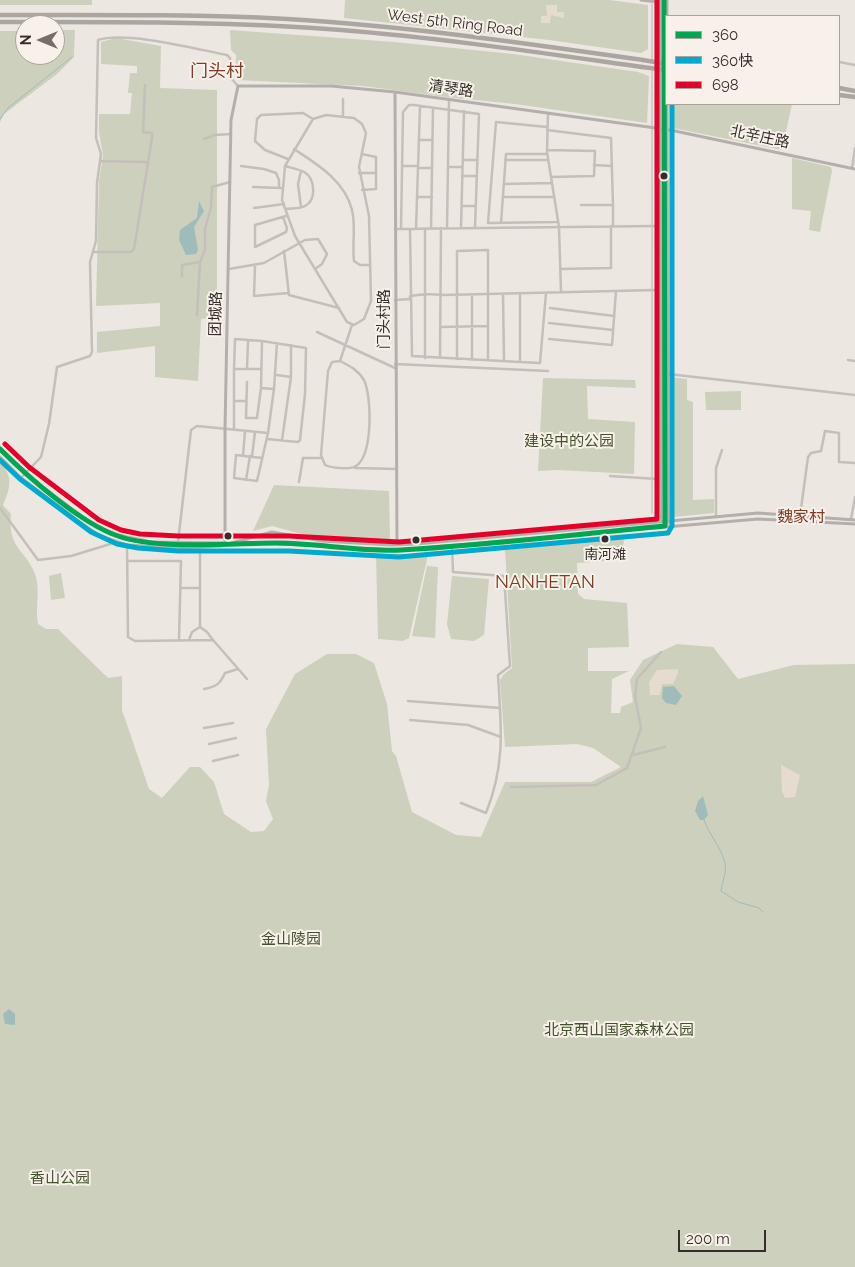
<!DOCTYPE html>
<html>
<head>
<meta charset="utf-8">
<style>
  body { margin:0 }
  #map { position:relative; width:855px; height:1267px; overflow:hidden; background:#ece7e1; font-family:Raleway,"Noto Sans SC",sans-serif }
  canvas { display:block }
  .legend { position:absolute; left:665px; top:15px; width:175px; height:90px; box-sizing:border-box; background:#f8f1e9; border:1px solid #aaa39c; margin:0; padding:6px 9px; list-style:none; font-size:15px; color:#352d29 }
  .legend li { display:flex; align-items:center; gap:10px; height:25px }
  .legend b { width:25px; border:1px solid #aaa39c }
  .north { position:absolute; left:15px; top:15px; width:50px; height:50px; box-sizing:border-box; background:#f8f1e9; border:1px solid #aaa39c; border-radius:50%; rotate:270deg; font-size:14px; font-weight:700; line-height:20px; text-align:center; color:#352d29 }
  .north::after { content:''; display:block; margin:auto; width:18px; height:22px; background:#756e69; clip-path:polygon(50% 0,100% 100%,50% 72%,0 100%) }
  .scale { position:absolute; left:678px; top:1230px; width:88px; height:22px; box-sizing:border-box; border:2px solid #352d29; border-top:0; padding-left:6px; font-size:15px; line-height:18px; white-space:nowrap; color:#352d29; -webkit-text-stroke:4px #f8f1e9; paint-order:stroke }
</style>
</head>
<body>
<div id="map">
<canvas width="855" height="1267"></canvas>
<ul class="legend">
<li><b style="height:6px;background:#00a651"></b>360</li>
<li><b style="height:6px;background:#00a9ce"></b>360快</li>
<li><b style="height:6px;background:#e4002b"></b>698</li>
</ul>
<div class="north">N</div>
<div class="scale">200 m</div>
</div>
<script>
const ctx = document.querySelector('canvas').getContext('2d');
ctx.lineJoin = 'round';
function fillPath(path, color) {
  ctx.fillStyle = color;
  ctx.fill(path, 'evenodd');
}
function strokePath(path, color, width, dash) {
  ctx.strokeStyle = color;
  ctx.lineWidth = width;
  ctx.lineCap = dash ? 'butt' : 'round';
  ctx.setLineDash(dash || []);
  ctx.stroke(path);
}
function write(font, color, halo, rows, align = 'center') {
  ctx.font = font + ' Raleway,"Noto Sans SC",sans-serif';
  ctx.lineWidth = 4;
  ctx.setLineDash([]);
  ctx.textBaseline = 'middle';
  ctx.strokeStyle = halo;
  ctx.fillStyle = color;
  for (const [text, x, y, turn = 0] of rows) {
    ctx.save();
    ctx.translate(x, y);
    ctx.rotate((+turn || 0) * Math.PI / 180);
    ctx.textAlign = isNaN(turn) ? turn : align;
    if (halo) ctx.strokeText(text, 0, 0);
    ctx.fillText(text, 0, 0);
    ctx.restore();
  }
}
const green = new Path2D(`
  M0 0H92V5H0Z
  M345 0H609L648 5V49L641 53 549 40 344 18Z
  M55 30H75L74 57 57 74 4 114 0 122V31H25V55H55Z
  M230 30 394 42 513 54 638 72 649 76 647 123 515 104 447 97 363 86 236 80V55L231 50Z
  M116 38 161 46 160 88 217 90V317L201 319 198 381 155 377V346L97 353V332L160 326V303L96 306 99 181 103 155 99 132V114H130L132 93H128L130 73H137V66L101 64V42Z
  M673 104H792L782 150 673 128Z
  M792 158 831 167 832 171 820 232 809 230 811 211 792 209Z
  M670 377 687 379V400L693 402V500L714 499V513L673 517Z
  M543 378 635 380 636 388 587 386 588 419 635 422 634 474 558 470 538 471Z
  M741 391V410H706L705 392Z
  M0 463C14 476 10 489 3 505L11 514C7 550 27 549 36 577 40 592 35 608 38 624L46 629H58L108 678 122 676V710L149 789 162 798 190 767H200L214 782 224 814 251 832 264 831 273 819 266 801 269 785 266 729 295 674 327 654H356L374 663 387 704 392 751 396 756 412 812 456 835 481 837 505 782H591L621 767 593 748 577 744 505 747 500 680 504 674 512 668 505 549 512 544 625 536 620 560 577 563 578 594 584 599 627 603 629 647 588 648V671H629L612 679 611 713H620L621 707 633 702 630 680 643 660 677 644 713 647 738 679 794 665 855 664V1267H0Z
  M274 485 389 491 390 540 373 542 309 536 272 526 253 531Z
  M376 554 428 555 409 638 403 641 378 639Z
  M427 566 438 567 435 638 412 636Z
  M61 573 65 598 51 600 49 576Z
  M452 576 489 579 484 635 474 641 451 639 447 624Z`);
const plaza = new Path2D(`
  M546 5H557V12H564V18L551 15 550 23H541V16H547Z
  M678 669V673L673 684H662L660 695H650L649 682 657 670Z
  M781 765 800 775 795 797 785 798 782 791Z`);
const water = new Path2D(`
  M199 201 204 211 194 227 198 250 196 254 186 255 179 240 180 230 197 218Z
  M674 686 682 696 676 705 666 703 662 698 663 687Z
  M703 796 708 815 704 820H700L695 811 698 801Z
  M9 1009 15 1014V1025L5 1024 3 1014Z`);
const stream = new Path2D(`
  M652 4V60
  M652 71V513
  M0 119 8 108 72 57
  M704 820C710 836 722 849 725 863 727 871 722 883 721 891L738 902 759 908 763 912`);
const street = new Path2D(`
  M839 62 855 65
  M548 113 547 152 559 227 561 292
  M326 115 354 118 362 124 366 133 359 167 369 216 371 301 364 319 354 325 347 322 295 236 282 200 285 166 313 119Z
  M343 115V99
  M547 127 496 122 488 223 557 222
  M547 130 611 138 613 205H581
  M204 139 215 135 231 134
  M419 140H432
  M294 149C317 164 345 181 352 210 356 226 352 245 354 261L360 265H370
  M547 150 595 151 594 176 551 177
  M362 154 376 157V189L362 190
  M288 159 265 150 255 141 257 119 261 115 303 113 313 119
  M464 160H477
  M505 160H548
  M100 161 145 162 148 164
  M594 165 612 166
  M241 166 264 169 276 173 279 180V188
  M285 166C291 168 298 169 304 172 315 178 317 200 305 206 300 209 291 208 285 209
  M402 166H418
  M448 167H462
  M418 168H432
  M852 168 855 148
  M359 173H375
  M462 176H477
  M504 184 552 183
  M253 187 281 188
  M417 197H432
  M503 197H553
  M613 205V226
  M462 206H475
  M301 207 298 184 301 171
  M254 208 284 204
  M283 217 287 228 286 232 255 247V225L286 216
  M501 223 506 154H547
  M447 228 449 100
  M461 228 464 111
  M395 229 656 226
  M401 229 403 112 409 105H414L479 114 475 228
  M410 229 412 356 520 362V293
  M416 229 420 106
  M431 229 433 108
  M284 251 289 295 339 308
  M93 252H131L134 249 152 138V133L143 132 145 85
  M255 266 254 296 288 293
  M229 269 264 263 305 240 318 239 327 254 322 264 315 269
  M560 269 611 268V226
  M182 276V265L200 262
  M503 294 504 361
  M472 295V360
  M395 300 410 299V296L426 294 444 295 657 290
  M550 308 614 316
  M197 315 200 262 205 250V229L211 207 212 187 230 182
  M549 323 613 330
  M440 327 488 326
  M317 332 395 368
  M549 339 612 345 616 291
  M262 341 306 348 305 394 300 440 298 442 267 439
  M425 358V229
  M440 358 441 228
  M457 359V251L488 250V360
  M848 360 855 361
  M340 361C350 366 358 370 364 380 372 397 373 455 356 466 350 470 331 468 325 465L321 455 328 371 332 362Z
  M340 361 352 325
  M520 362 540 363 546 293
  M395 364 548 371
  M247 369 248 341
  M668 374 855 395
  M277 375 291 377
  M261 388 262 341 235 339 234 369H261
  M274 389 277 343
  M234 401H246
  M234 429V369
  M282 440 291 377V345
  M243 456 245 431
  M252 456 255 432
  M262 458 236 455 234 478 257 481 268 433
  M355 468 396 469
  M610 476 658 479
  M21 478 41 457 49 424 57 367 90 356 92 352 90 262 96 241 97 183 101 154 96 138 98 40C126 31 196 49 227 55L230 58V77L238 86
  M246 480 250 456
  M299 482 303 458H322
  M0 508 38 560 71 556 117 542
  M800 516 808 457 811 453 821 451 825 431 839 433V462L855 463
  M716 517V468L722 450
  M851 519 855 497
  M178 542 191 430 197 426 268 433 274 389 261 388 257 418H246L247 382
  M127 545 128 637 135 641 213 640 247 679
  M452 546 453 572 504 576 510 666 498 675C501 726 506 763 486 813L461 803
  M200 547V627
  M129 561H181L179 640
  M181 588H200
  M189 640 192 632 200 627 207 632 213 640
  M204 689C216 687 220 684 225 673L238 669
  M408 701 500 708
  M410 720 468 725 501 737
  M204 728 233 723
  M209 744 236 738
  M633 755 665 747
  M213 761 238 755
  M511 787 596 785 627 768 641 728 635 696 637 679 661 652`);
const secondary = new Path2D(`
  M641 0 657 2
  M656 0 657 522
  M660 0 661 522
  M664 0 665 523
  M667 0V16
  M395 92 397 545
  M667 104 668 523
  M0 449 24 473 95 526 109 533 151 542 225 543
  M0 457 21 478 77 520 100 536 127 545 181 548 221 546 272 532 322 541 391 545 416 544 758 513 855 520
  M241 542 399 550 758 519 855 524
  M225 543V429L231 120 238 86H331L395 92 670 130 855 169`);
const highway = new Path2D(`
  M0 15C96 15 191 14 287 19 406 26 524 43 643 60
  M0 22C114 22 228 21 341 30 442 38 542 53 642 67
  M839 88 855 91
  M839 95 855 97`);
const highwayBridge = new Path2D(`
  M643 60 666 64
  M642 67 666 70`);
const bus1 = new Path2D(`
  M0 449C28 477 80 523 118 536 156 550 234 543 276 543 318 543 360 552 401 550 489 545 577 534 665 526L664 0`);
const bus2 = new Path2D(`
  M0 460 20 479 91 532 117 544 138 548 178 551H289L399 557 668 533 672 526V104`);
const bus3 = new Path2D(`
  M5 444 29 467 99 520 121 530 140 534 178 536H289L399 542 657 519V0`);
const markers = [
  [664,176,4.5,"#352d29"],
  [228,536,4.5,"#352d29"],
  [605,539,4.5,"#352d29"],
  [416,540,4.5,"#352d29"]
];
const busNames = [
  ["南河滩",605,555]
];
const streetNames = [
  ["West 5th Ring Road",455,23,7],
  ["清琴路",451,89,8],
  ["北辛庄路",760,137,12],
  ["团城路",216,314,-89],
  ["门头村路",384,319,-90]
];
const parkNames = [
  ["建设中的公园",569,441],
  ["金山陵园",291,939],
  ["北京西山国家森林公园",619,1030],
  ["香山公园",60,1178]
];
const neighbourhoodNames = [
  ["魏家村",801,517]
];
const quarterNames = [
  ["门头村",217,72],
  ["NANHETAN",545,583]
];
fillPath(green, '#cdd0bc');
fillPath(plaza, '#e5dbcf');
fillPath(water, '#9fbcbb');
strokePath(stream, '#9fbcbb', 1);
strokePath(street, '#c5bfba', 2.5);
strokePath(secondary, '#b5afab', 3);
strokePath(highway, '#aba6a0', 4.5);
strokePath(highwayBridge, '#aba6a0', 4.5);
strokePath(bus1, '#00a651', 5);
strokePath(bus2, '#00a9ce', 5);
strokePath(bus3, '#e4002b', 5);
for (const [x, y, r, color] of markers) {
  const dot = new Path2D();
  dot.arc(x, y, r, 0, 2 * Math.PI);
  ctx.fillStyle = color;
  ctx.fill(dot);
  strokePath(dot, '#f8f1e9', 2);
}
write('14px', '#352d29', '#f8f1e9', busNames);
write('15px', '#352d29', '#f8f1e9', streetNames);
write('15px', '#44512f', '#f8f1e9', parkNames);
write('16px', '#7d3d29', '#f8f1e9', neighbourhoodNames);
write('18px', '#7d3d29', '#f8f1e9', quarterNames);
</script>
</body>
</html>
